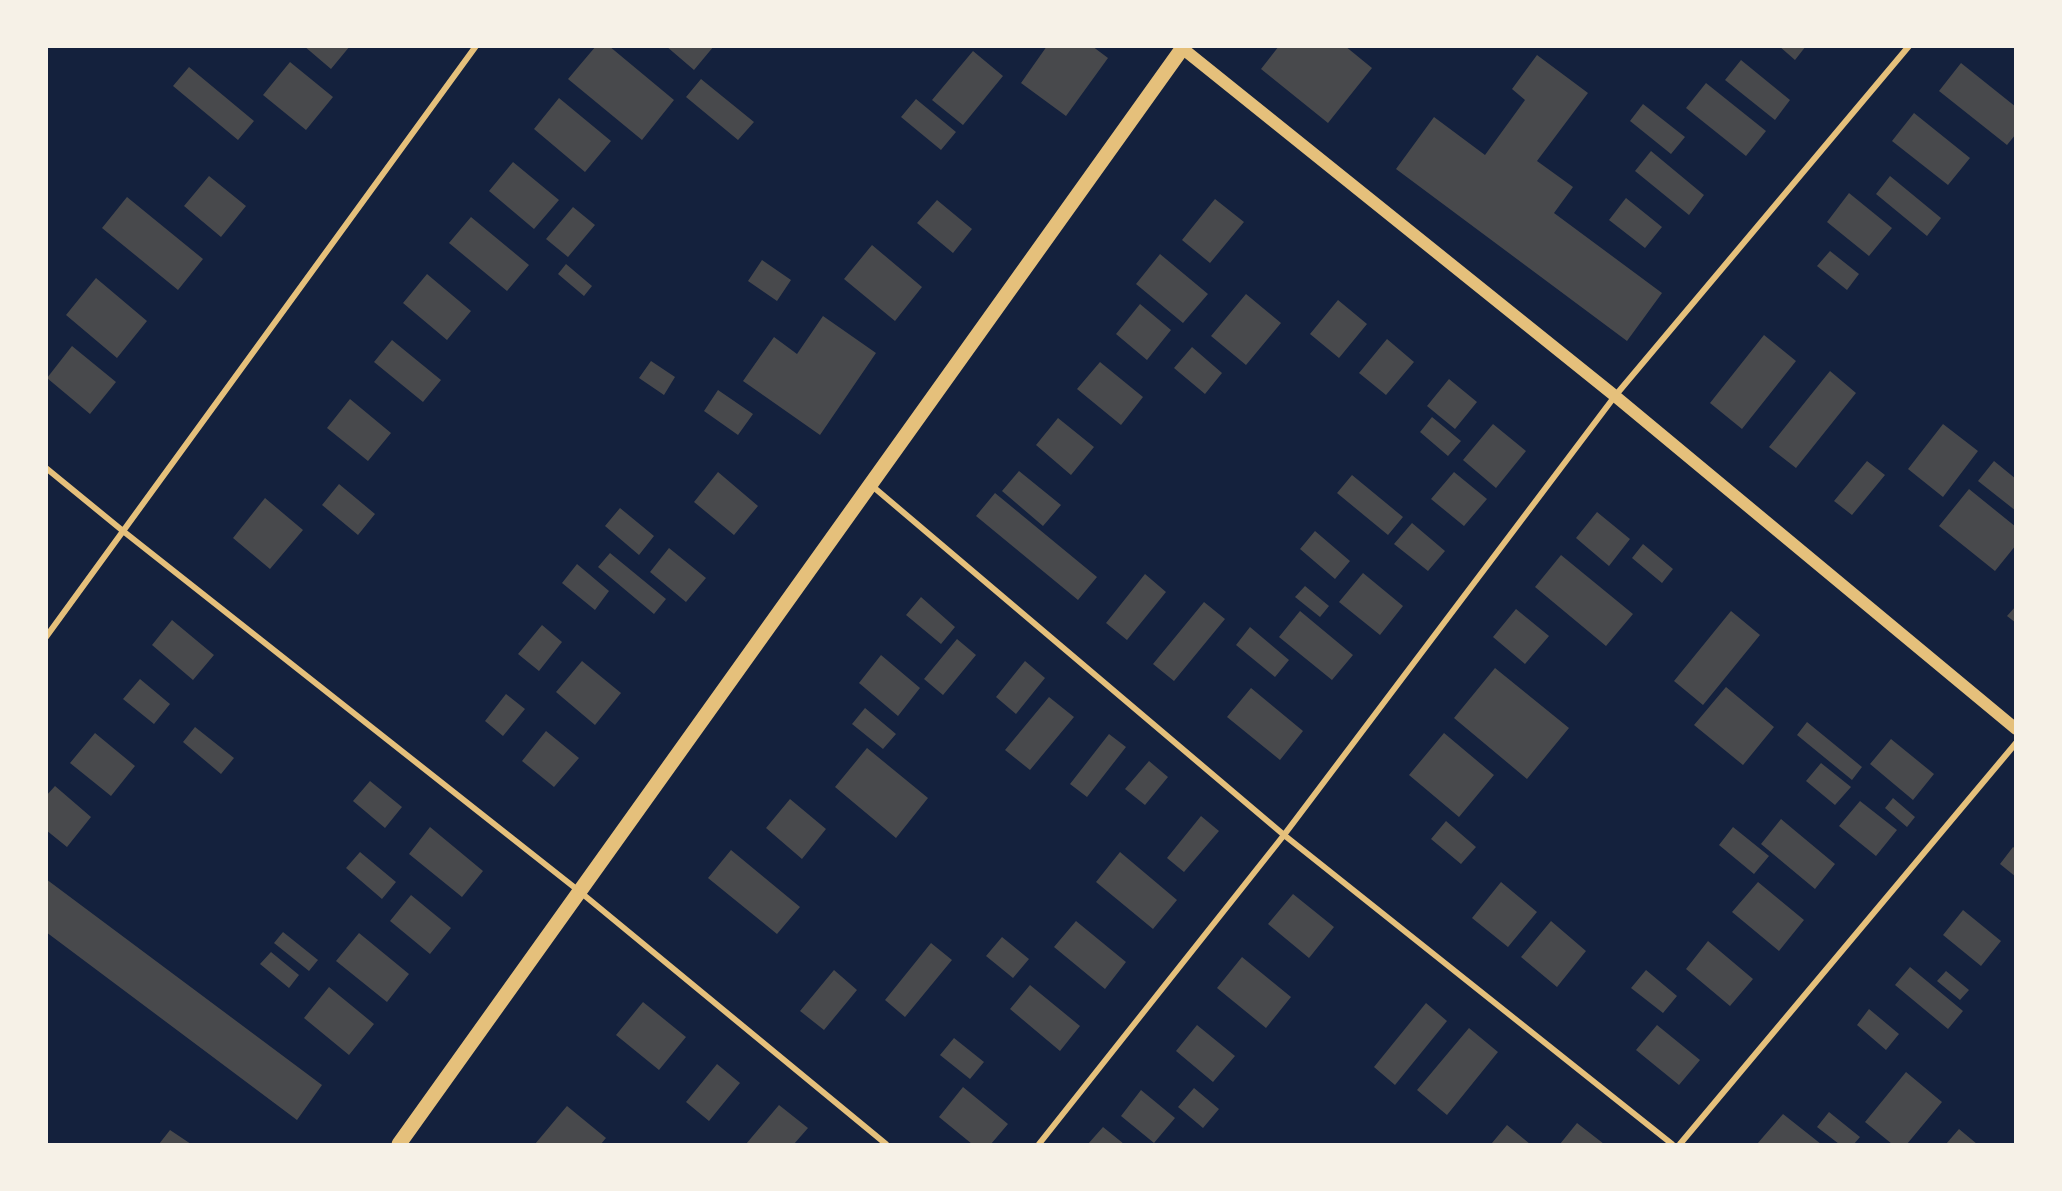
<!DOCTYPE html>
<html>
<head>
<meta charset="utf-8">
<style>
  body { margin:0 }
  #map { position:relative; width:2062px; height:1191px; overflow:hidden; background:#14213d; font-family:"Roboto Serif",serif }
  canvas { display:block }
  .frame { position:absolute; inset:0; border:48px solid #f6f1e7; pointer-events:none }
</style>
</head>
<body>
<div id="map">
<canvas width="2062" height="1191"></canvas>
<div class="frame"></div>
</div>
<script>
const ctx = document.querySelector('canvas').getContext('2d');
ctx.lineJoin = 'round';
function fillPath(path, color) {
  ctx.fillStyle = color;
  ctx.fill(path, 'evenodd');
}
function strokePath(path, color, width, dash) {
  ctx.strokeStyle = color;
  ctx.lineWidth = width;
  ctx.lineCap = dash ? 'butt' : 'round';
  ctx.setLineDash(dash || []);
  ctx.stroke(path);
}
const building = new Path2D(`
  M304 46H350L331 69Z
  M596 46H609L674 100 642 140 568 79Z
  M666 46H714L694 70Z
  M1047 46H1092L1108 58 1066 116 1021 83Z
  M1279 46H1345L1372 68 1328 123 1261 69Z
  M1779 46H1806L1795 60Z
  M973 51 1003 76 963 125 932 100Z
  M1537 55 1588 93 1537 161 1573 187 1554 213 1662 293 1627 341 1396 169 1434 117 1485 155 1525 100 1512 89Z
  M1741 60 1790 100 1775 120 1725 80Z
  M290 62 333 97 306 130 263 95Z
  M1961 63 2016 107V134L2007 145 1939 91Z
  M189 67 254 121 238 140 173 86Z
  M701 79 754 122 738 140 686 97Z
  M1706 83 1766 131 1746 156 1686 108Z
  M559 98 611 141 585 172 534 129Z
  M916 99 956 132 941 150 901 117Z
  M1643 104 1685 137 1671 154 1630 121Z
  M1914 113 1970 158 1948 185 1892 141Z
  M1651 151 1704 195 1689 215 1635 171Z
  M513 162 559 200 534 229 489 191Z
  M209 176 246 206 221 237 184 206Z
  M1890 176 1941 218 1927 236 1876 194Z
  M1849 193 1892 228 1869 256 1827 222Z
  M127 197 203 259 178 290 102 228Z
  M1626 198 1662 227 1645 248 1609 220Z
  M1215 199 1244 222 1210 263 1182 240Z
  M937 200 972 229 953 253 917 223Z
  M573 207 595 225 568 257 546 239Z
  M471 217 529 265 507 291 449 243Z
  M872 245 922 287 895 321 844 279Z
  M1830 251 1859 274 1847 290 1817 266Z
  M1160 254 1208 294 1183 323 1136 284Z
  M762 260 791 280 777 301 748 281Z
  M566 264 592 286 584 296 558 274Z
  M427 274 471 311 447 340 403 303Z
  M96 278 147 321 117 358 66 315Z
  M1246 294 1281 323 1246 365 1211 336Z
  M1338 300 1367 324 1339 358 1310 334Z
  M1140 304 1171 330 1147 360 1116 334Z
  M823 316 876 353 820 435 743 381 774 337 797 354Z
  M1764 335 1796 361 1742 429 1710 403Z
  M1387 339 1414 362 1386 395 1359 373Z
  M392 340 441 380 423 402 374 362Z
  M72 346 116 382 90 414 47 378Z
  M1192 347 1222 373 1205 394 1174 368Z
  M651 361 675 377 664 395 639 378Z
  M1100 362 1143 397 1121 425 1077 389Z
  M1830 371 1856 393 1796 468 1769 447Z
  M1449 379 1477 402 1455 429 1427 406Z
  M718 390 753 414 738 435 704 411Z
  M350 399 391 433 368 461 327 428Z
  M1432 417 1461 441 1448 456 1420 432Z
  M1058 418 1094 447 1071 475 1036 445Z
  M1493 424 1526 451 1496 488 1463 460Z
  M1943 424 1978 451 1943 497 1908 469Z
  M1867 461 1885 475 1852 515 1834 501Z
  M1994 461 2016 479V511L1978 481Z
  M1019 471 1061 505 1043 526 1002 491Z
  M718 472 758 506 734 535 694 502Z
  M1454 472 1487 499 1464 526 1431 499Z
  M1352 475 1403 517 1388 535 1337 493Z
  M339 484 375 514 358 535 322 505Z
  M1969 489 2016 527V545L1995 571 1939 526Z
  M995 493 1097 577 1078 600 976 516Z
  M265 498 303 530 270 569 233 538Z
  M620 508 654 536 639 555 605 526Z
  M1597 512 1630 539 1609 566 1576 538Z
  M1412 523 1445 551 1428 571 1394 544Z
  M1315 531 1350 561 1335 579 1300 549Z
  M1643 544 1673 569 1662 583 1632 558Z
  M669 548 706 578 686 602 650 572Z
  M610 553 666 599 654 614 598 567Z
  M1561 555 1633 614 1606 646 1535 587Z
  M577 564 609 591 595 610 562 583Z
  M1363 573 1403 606 1380 635 1339 602Z
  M1145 574 1166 592 1127 640 1106 623Z
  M1305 586 1329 606 1320 617 1295 597Z
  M921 597 955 627 941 644 906 615Z
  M1204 602 1225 619 1174 681 1153 664Z
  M2016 606V623L2007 616Z
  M1516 609 1549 636 1525 664 1493 637Z
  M1300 611 1353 655 1332 680 1279 637Z
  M1731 611 1760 635 1703 705 1674 681Z
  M172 620 214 655 193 680 152 645Z
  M542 625 562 642 539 671 518 654Z
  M1250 627 1289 660 1275 677 1236 645Z
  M957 639 976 655 943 695 924 679Z
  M881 655 920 688 898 716 859 683Z
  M582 661 621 693 595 725 556 692Z
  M1025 661 1045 678 1016 714 996 697Z
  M1495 668 1569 728 1527 779 1454 718Z
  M140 679 170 704 154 724 123 699Z
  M1726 687 1774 727 1743 765 1694 725Z
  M1251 688 1303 731 1280 760 1227 717Z
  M506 694 525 709 503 736 485 721Z
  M1049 697 1074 717 1030 770 1005 750Z
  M865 708 896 734 883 749 852 724Z
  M1807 722 1862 767 1852 780 1797 735Z
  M195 727 234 758 221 774 183 742Z
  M546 731 579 758 554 787 522 761Z
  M95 733 135 766 111 796 70 763Z
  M1444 733 1494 775 1459 817 1409 775Z
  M1109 734 1126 747 1087 797 1070 784Z
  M1891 739 1934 774 1913 800 1870 764Z
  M867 748 928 798 896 838 835 787Z
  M1149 761 1168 777 1145 805 1125 789Z
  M1821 763 1851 787 1835 805 1806 781Z
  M370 781 402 807 385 828 353 801Z
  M55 786 91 817 67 847 46 830V796Z
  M1893 798 1915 817 1907 827 1885 808Z
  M790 799 826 829 802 859 766 828Z
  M1860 801 1897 830 1876 856 1839 826Z
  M1201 816 1219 831 1184 872 1167 858Z
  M1781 819 1835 864 1815 889 1761 844Z
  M1446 821 1476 847 1461 864 1431 839Z
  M430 827 483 871 462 897 409 854Z
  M1733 827 1769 856 1754 874 1719 845Z
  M2013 847 2016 849V877L2000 864Z
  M731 850 800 907 777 934 708 878Z
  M360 852 396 882 382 899 346 868Z
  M1120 852 1177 900 1153 929 1096 882Z
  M46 879 322 1085 297 1120 46 932Z
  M1501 882 1537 912 1508 947 1472 918Z
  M1758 882 1804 920 1779 951 1732 912Z
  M1293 894 1334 927 1309 958 1268 924Z
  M411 895 451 928 430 954 390 921Z
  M1963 910 2001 941 1981 966 1943 935Z
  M1076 921 1126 962 1105 989 1054 947Z
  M1551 921 1586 951 1557 987 1521 957Z
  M283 932 318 960 309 971 274 943Z
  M359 933 409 974 387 1002 336 961Z
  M1002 937 1029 959 1013 978 986 956Z
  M1708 941 1753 979 1730 1006 1686 969Z
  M931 943 952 960 905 1017 885 1000Z
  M271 952 299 975 289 988 260 964Z
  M1242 957 1291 997 1266 1028 1217 988Z
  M1910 967 1963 1011 1948 1029 1895 985Z
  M834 970 857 990 824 1030 800 1011Z
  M1646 970 1677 996 1663 1013 1631 988Z
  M1946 971 1969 990 1960 1000 1937 981Z
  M1030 985 1080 1026 1060 1051 1010 1009Z
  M329 987 374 1024 349 1055 304 1018Z
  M643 1002 686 1037 659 1070 616 1035Z
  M1426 1003 1447 1021 1395 1085 1374 1067Z
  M1869 1009 1899 1034 1886 1050 1857 1025Z
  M1197 1025 1235 1056 1213 1082 1176 1051Z
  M1657 1025 1700 1060 1679 1085 1636 1050Z
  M1469 1028 1498 1052 1447 1115 1417 1090Z
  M954 1038 984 1062 970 1079 940 1055Z
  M717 1064 740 1083 709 1121 686 1102Z
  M1906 1072 1942 1102 1907 1144H1892L1865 1122Z
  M963 1087 1008 1124 991 1144H972L939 1117Z
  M1194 1088 1219 1109 1203 1128 1178 1107Z
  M1141 1090 1175 1118 1154 1143 1121 1116Z
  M779 1105 808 1128 794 1144H746Z
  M567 1106 606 1138 601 1144H535Z
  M1829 1112 1860 1137 1854 1144H1839L1817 1127Z
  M1783 1114 1821 1144H1757Z
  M1577 1123 1604 1144H1560Z
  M1507 1125 1530 1144H1494L1492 1143Z
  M1103 1127 1124 1144H1088Z
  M1959 1129 1977 1144H1946Z
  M170 1130 191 1144H159Z`);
const minor = new Path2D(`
  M46 468 123 531 579 891 886 1144
  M871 485 1284 835 1672 1144
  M46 637 476 46
  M1039 1144 1284 835 1615 396 1909 46
  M1680 1144 2016 743`);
const secondary = new Path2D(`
  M1182 48 1615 396 2016 729`);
const primary = new Path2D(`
  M399 1144 1184 46`);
fillPath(building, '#48494c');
strokePath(minor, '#e5c07b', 6);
strokePath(secondary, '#e5c07b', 12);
strokePath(primary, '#e5c07b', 15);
</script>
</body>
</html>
